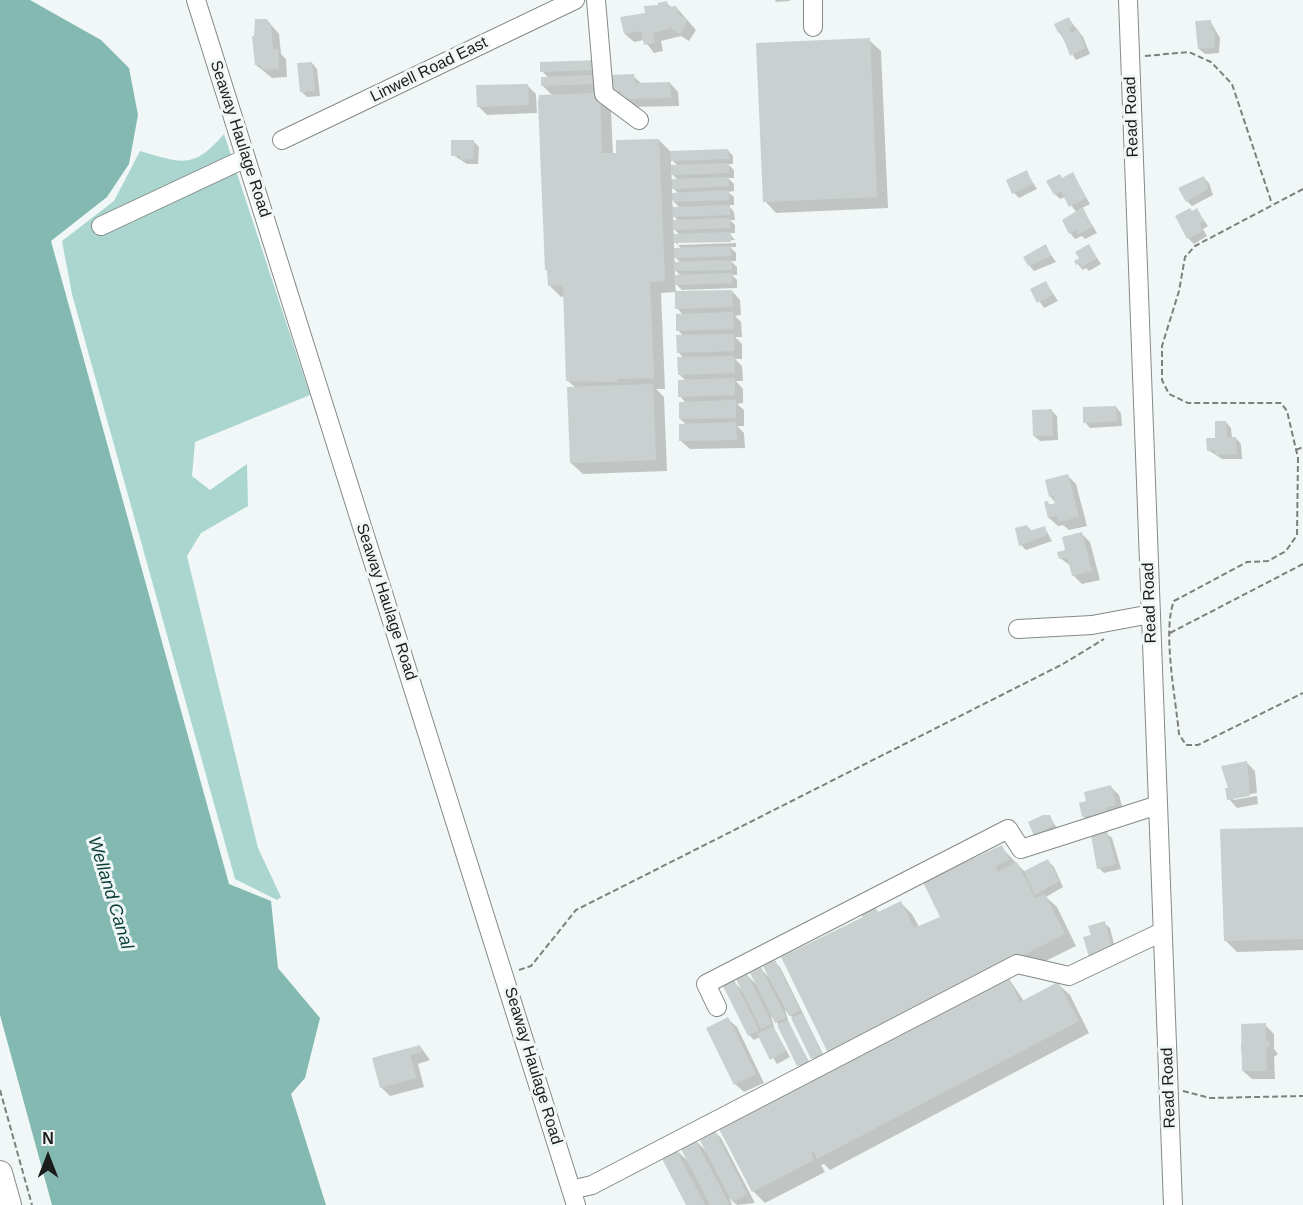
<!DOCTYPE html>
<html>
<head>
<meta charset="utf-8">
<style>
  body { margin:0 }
  #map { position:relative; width:1303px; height:1205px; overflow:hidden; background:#f0f7f6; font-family:Arial,sans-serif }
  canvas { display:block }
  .north { position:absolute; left:18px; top:1127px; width:60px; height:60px; -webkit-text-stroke:4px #f0f7f6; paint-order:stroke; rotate:0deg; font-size:16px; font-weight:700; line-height:24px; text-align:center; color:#1b1d1c }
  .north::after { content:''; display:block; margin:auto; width:21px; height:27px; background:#1b1d1c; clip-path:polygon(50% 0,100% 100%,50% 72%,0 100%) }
</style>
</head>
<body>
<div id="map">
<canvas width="1303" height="1205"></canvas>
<div class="north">N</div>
</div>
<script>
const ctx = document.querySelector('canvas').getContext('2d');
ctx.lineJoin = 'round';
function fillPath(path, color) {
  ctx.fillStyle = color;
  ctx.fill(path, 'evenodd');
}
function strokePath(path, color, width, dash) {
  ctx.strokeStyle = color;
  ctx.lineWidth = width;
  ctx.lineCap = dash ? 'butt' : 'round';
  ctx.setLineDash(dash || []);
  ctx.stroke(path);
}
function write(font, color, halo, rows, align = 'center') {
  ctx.font = font + ' Arial,sans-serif';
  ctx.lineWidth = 6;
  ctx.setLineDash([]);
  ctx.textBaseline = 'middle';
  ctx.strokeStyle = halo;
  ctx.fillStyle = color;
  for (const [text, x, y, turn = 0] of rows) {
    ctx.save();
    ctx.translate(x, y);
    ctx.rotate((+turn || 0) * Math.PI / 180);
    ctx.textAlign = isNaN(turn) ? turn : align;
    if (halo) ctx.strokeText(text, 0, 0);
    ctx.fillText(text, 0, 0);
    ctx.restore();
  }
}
const green = new Path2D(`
  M224 134 310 395 195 442 192 476 210 490 247 464 248 506 201 533 187 556 258 848 281 897 277 900 235 879 72 294 62 241 114 201 140 151C182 163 193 170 224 134Z`);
const water = new Path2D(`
  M0 0H30L101 40 129 68 138 115 129 164 107 197 51 241 229 884 271 901 278 968 320 1018 305 1078 291 1094 326 1205H52L0 1015Z`);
const shadow = new Path2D(`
  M775 0H790V1L776 2Z
  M667 3 672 8 676 7 696 30 689 41 681 36 661 41 663 51 654 53 644 40 634 42 625 34 647 15 646 8Z
  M1069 19 1083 37 1090 54 1076 60 1059 32Z
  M267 20 279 34 281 54 286 59 287 77 272 78 256 65Z
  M1210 21 1220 38 1219 53 1205 54 1199 49Z
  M869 40 881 51 888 208 776 213 765 201Z
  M598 62 610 76H633L642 84 670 83 678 92 679 106 631 107 610 89 613 155 659 140 671 152 728 150 733 156V164H728L734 170V178H728L734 184V191L728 192 734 197V205H728L734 212 735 220H730L735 225V233H729L735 240 678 242V245L736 243V247H730L736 253V261H731L737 267V275H732L737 280V288L682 290 675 283 676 292 661 293 665 389H656L664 397 667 471 583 474 571 463 576 388 568 381 565 296 561 297 549 285V272L546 270 553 96 543 86 549 78 542 71ZM671 159 678 166 671 167ZM671 173 678 180 672 181ZM672 187 679 194H672ZM672 200 680 208H673ZM673 215 679 222H673ZM673 228 680 235H674ZM674 241 682 249H674ZM674 256 681 263H675ZM675 270 681 276H675Z
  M312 63 317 69 320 96 307 97 302 92Z
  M527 85 536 94 537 113 487 115 478 106Z
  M473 141 479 147 478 164H467L453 155Z
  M1026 172 1037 189 1019 198 1014 193Z
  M1073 174 1090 204 1082 208 1097 233 1085 239 1082 236 1075 239 1070 233 1077 213 1065 197 1060 199 1055 194 1063 179Z
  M1204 178 1209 183 1213 195 1192 206 1187 201Z
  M1197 210 1208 226 1203 229 1207 236 1194 244 1188 238 1192 212Z
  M1045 246 1056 262 1034 271 1029 265Z
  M1089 246 1101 264 1089 271 1086 268 1083 270 1076 262Z
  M1046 283 1058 301 1044 308 1032 290Z
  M732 291 740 300 741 315 735 316 741 322 742 337H735L742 344V359H735L742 366 743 381H736L743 389V403L737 404 744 410V426H737L744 433 745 448 690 449 681 441 687 425 680 419 686 403 680 396 686 381 679 374 685 359 678 352 684 337 678 330 683 315 677 308Z
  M1116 407 1121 413 1122 426 1090 428 1085 422Z
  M1052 411 1057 416 1058 440 1040 441 1034 436Z
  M1226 422 1231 428 1232 438H1236L1241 444 1242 459H1222L1208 450Z
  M1068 476 1076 484 1087 526 1069 530 1063 525 1058 526 1049 518 1046 504 1057 505 1050 496Z
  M1027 526 1032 531 1045 528 1052 541 1026 550 1021 545Z
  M1082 534 1090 542 1100 580 1082 584 1073 575 1071 566 1060 558Z
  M1246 762 1255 771 1257 793 1233 797V800L1257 796 1258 804 1237 808 1229 799 1230 789Z
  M1111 787 1119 795 1124 813 1092 825 1084 817 1080 805Z
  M1049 817 1058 829 1054 834 1035 835Z
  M1303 828V950L1237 952 1225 940Z
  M1106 833 1112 838 1121 869 1104 873 1099 868Z
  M1001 847 1025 872 1048 861 1054 867 1063 887 1046 897 1057 907 1076 946 1009 979 1024 1001 1058 984 1070 995 1089 1033 830 1170 824 1164 821 1165 825 1172 765 1203 753 1191 841 1063 865 918 875 909 879 913 901 903 912 914 919 927 942 918Z
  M1104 923 1110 928 1117 956 1092 936Z
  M775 962 780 967 826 1060 818 1064 813 1058 793 1018 785 1010 789 1024 812 1067 804 1071 799 1065 779 1025 771 1016 775 1030 790 1057 777 1064 760 1037 754 1040 749 1035 734 982 742 990 747 975 758 986 761 969 771 979Z
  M728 1019 737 1027 764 1083 744 1092 735 1084Z
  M1265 1025 1274 1034V1049L1278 1054 1274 1057 1275 1079H1252L1243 1071 1241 1044Z
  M420 1046 430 1060 418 1064 424 1087 390 1096 381 1087 373 1059Z
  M712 1129 721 1138 755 1203 737 1205 729 1198 732 1205H687L675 1149 689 1162 694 1139 706 1151Z`);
const building = new Path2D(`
  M667 1 668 7 676 6 679 15 688 20 680 34 671 28 653 33 655 43 644 45 641 31 624 34 620 17 645 13 644 6 658 5V3Z
  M1069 17 1073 26 1069 28 1071 33 1078 29 1085 48 1070 56 1061 32 1058 33 1054 24Z
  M255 19H267L268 25 271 24 273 50 278 49 279 69 262 70 261 65H255L252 36H254Z
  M1211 20 1212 31H1215L1214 48 1198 49 1195 21Z
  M870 38 877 197 763 202 756 43Z
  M599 60 602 153H616V140L659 139 665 281 650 282 654 378 617 379V382L566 381 563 285 548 286 547 270H545L538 102 539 95 596 93V84L541 86V77L596 75 595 70 540 72V62Z
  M312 62 315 91 300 92 297 63Z
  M634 74 635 83 670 82 671 98 621 99 620 91H611L610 75Z
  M528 84 529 105 477 107 476 85Z
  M451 140H474L473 159 460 160V156H451Z
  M728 149 729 159 671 161 670 151Z
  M729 163V173L671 175V165Z
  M1027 170 1033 184 1012 194 1006 180Z
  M1073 172 1086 198 1069 207 1061 191 1054 195 1046 181 1060 174 1062 178Z
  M1204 176 1208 189 1186 202 1178 188Z
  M729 177V186L672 189V179Z
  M729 190V200L673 202 672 193Z
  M730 205V215L673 217 672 207Z
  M1083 207 1092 227 1078 234 1076 230 1069 234 1062 220Z
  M1190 208 1192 211 1197 208 1204 221 1199 223 1203 231 1187 239 1175 216Z
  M730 218V228L673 230V220Z
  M731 232V242L674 243 673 234Z
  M1046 244 1051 256 1028 266 1023 257Z
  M1089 244 1097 258 1082 267 1080 263 1076 265 1074 261 1079 258 1075 252Z
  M731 246V256L674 258V248Z
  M732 260V270L674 271V262Z
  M732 273V283L675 285 674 275Z
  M1046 281 1053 295 1037 303 1030 289Z
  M732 290 733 307 675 309V291Z
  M733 312 734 329 676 331V314Z
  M734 334V351L677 353 676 335Z
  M734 356 735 373 678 375 677 357Z
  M735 378V395L678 397V380Z
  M653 384 656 460 570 463 567 387Z
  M736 400V418L679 419V402Z
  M1116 406 1117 421 1083 423V407Z
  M1052 409 1053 436H1033L1032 410Z
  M1215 421H1226L1227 437H1236L1237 454 1215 455V450L1207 451 1206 438H1215Z
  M736 422 737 440 679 441V424Z
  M1068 474 1079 517 1059 522 1057 516 1048 518 1044 502 1048 501 1049 505 1055 503 1053 496 1049 497 1045 480Z
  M1027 525 1029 531 1045 526 1047 535 1019 546 1015 528Z
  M1082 532 1092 571 1072 576 1067 557 1059 559 1057 552 1065 550 1062 537Z
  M1247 761 1250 796 1227 800 1225 788H1228L1221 766Z
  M1111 785 1116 805 1105 808 1108 817 1092 821 1090 815 1082 817 1079 803 1086 801 1084 792Z
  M1043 815H1050L1054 824 1034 836 1028 822Z
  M1303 827V939L1224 941 1220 829Z
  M1107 831 1116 864 1097 869 1091 835Z
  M1002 845 1009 860 995 866 998 872 1017 862 1035 898 1045 894 1065 934 828 1053 781 957 863 917 861 914 875 907 878 912 901 901 914 928 940 917 923 882Z
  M1048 859 1059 881 1035 895 1024 871Z
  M1105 921 1112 951 1089 957 1083 937 1091 935 1088 926Z
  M775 960 800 1010 789 1016 763 966Z
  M761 967 786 1017 775 1023 750 973Z
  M1006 973 1020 1002 1058 982 1079 1021 817 1159 814 1152 811 1153 814 1160 752 1192 717 1125Z
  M747 974 772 1024 761 1029 736 979Z
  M734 980 759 1030 748 1036 723 986Z
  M802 1013 822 1054 811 1059 791 1018Z
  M728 1017 756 1074 734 1085 706 1028Z
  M788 1020 808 1061 797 1066 777 1025Z
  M1266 1023V1039L1271 1045 1266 1048 1267 1071H1242L1241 1024Z
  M773 1026 786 1051 770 1060 757 1034Z
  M420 1045 422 1052 410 1055 416 1078 380 1088 372 1058Z
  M713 1127 747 1194 732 1202 697 1135Z
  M694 1137 729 1204 727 1205H710L679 1145Z
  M675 1147 705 1205H686L660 1155Z`);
const path = new Path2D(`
  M1145 56 1189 52 1211 62 1232 84 1272 204
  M1303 189 1195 246 1185 257 1179 291 1162 346V380L1169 394 1188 403H1281L1287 411 1298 458 1297 535 1286 551 1268 561 1247 562 1174 601C1162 631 1176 700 1179 734L1186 745H1198L1303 693
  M1296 450 1303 447
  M1170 633 1303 564
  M519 970 531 966 576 910 1063 664 1104 639
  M0 1090 32 1205
  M1183 1091 1210 1098 1303 1096`);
const minor = new Path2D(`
  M196 0 576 1205
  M596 0 604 94 639 120
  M813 0V27
  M1128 0 1173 1205
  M282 140 575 0
  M101 226 246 158
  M1018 629 1092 625 1151 614
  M717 1007 706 984 1008 829 1021 849 1158 805
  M571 1190 592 1185 1017 964 1069 976 1162 932`);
const major = new Path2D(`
  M0 1173 9 1205`);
const streetNames = [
  ["Linwell Road East",429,70,-26],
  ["Read Road",1132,117,-92],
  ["Seaway Haulage Road",240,139,72],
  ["Seaway Haulage Road",386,602,72],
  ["Read Road",1150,603,-92],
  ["Seaway Haulage Road",533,1066,73],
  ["Read Road",1169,1088,-92]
];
const waterNames = [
  ["Welland Canal",110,893,73]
];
fillPath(green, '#aad6cf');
fillPath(water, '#83b9b1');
fillPath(shadow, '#0003');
fillPath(building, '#cad0cf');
strokePath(minor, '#848a89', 20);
strokePath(major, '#848a89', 26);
strokePath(path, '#7c807f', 2, [6, 3]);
strokePath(minor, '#fff', 18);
strokePath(major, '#fff', 24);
write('16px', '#1b1d1c', '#f0f7f6', streetNames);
write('italic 18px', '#0c3f3a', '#f0f7f6', waterNames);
</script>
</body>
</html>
